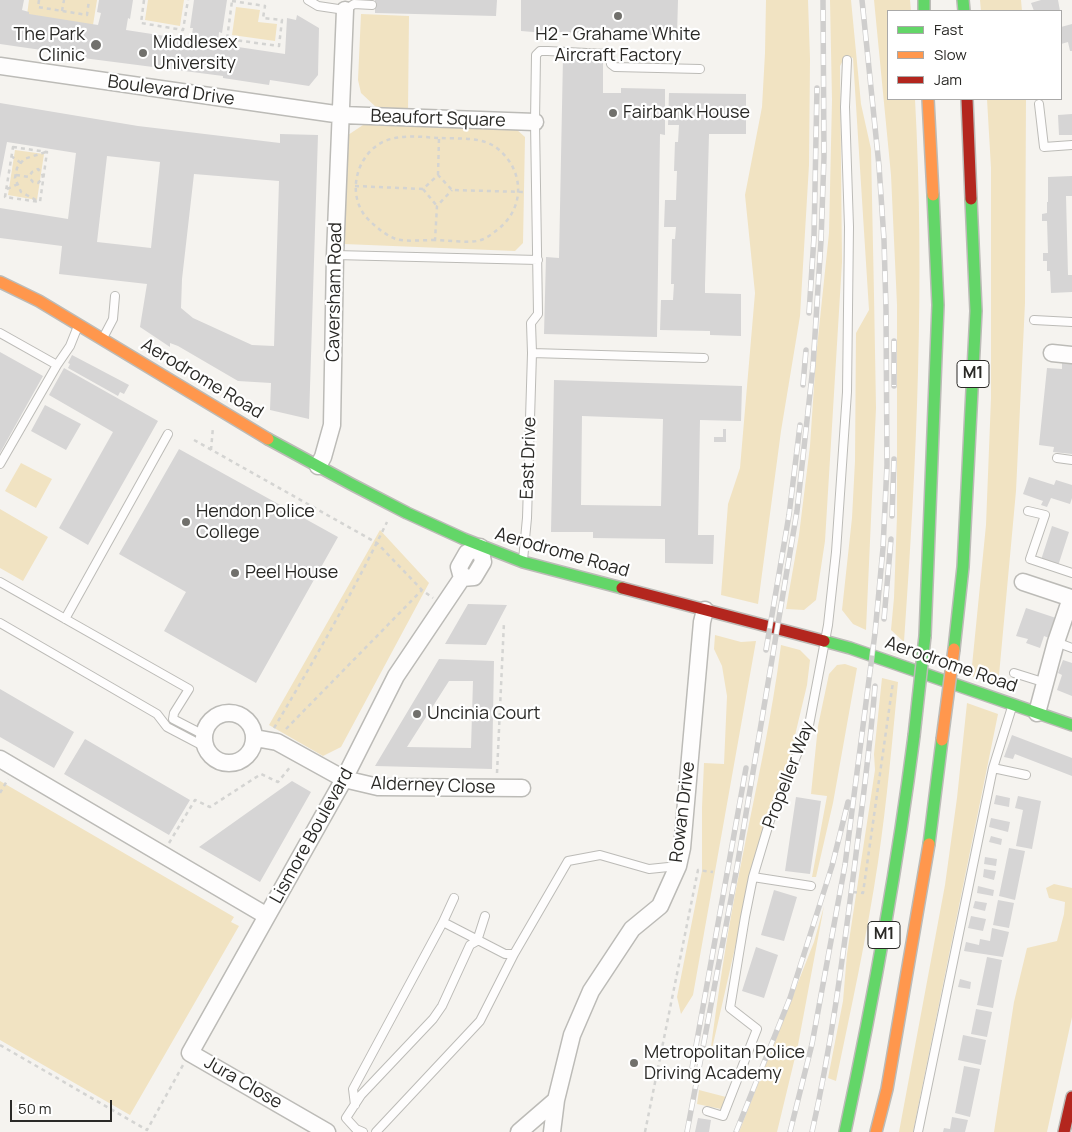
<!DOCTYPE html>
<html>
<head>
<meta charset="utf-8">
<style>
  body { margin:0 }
  #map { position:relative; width:1072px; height:1132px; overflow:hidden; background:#f5f3ef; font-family:Manrope,sans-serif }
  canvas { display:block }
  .legend { position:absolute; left:887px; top:10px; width:175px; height:90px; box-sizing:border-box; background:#fff; border:1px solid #aaa9a8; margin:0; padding:6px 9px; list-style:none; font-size:15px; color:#2a2926 }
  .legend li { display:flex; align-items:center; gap:10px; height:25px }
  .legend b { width:25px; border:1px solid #aaa9a8 }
  .scale { position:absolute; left:10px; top:1100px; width:102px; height:22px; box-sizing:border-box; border:2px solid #2a2926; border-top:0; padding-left:6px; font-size:15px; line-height:18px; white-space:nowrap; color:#2a2926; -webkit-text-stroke:4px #fff; paint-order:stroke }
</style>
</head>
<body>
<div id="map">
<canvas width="1072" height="1132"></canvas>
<ul class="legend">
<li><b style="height:6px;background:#63d668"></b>Fast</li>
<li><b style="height:6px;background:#ff974d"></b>Slow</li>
<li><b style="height:6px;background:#b3261e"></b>Jam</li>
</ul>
<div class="scale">50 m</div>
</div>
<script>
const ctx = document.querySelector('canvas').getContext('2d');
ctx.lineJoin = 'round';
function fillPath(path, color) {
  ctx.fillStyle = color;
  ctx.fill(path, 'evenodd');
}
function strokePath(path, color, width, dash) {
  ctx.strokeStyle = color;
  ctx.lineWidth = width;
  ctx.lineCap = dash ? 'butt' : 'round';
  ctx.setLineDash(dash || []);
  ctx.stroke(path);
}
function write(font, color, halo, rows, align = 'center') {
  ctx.font = font + ' Manrope,sans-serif';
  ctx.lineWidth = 4.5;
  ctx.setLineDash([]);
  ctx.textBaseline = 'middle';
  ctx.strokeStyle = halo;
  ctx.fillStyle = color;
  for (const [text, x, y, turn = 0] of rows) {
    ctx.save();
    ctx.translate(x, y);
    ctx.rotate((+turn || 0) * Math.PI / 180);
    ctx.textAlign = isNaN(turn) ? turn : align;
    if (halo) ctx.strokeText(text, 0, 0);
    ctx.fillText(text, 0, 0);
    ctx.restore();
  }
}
const green = new Path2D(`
  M29 0H97L93 25 27 15Z
  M148 0H184L180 26 145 20Z
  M766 0H808L810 59 809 165 800 316 781 431 758 604 721 595 728 504 740 468 755 293 745 195 762 107 765 53Z
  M830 0H851L861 104 871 149 874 295 876 408 866 630 853 624 842 610 852 518 855 461 856 333 869 310 853 58 846 55 840 66 842 262 825 541 816 600 804 610 786 609 799 535 810 446 816 357 829 233 832 100Z
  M874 0H910L911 11H888V99H915C925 280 917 461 904 642L891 630 894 598 897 516V305L891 175Z
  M980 0H1021L1022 11H981Z
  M236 7 260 10 258 22 277 24 275 41 232 35Z
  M361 14 409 16 408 110 377 108 361 93 358 80Z
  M987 99H1026L1025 303 1016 491 998 686 971 676 986 525 991 398V168Z
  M366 123 516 129 525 137 523 243 515 251 344 244 340 238 348 135Z
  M15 150 44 154 37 200 8 195Z
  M21 463 52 479 36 508 5 491Z
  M0 509 48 537 23 581 0 568Z
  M380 530 429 583 341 747 323 756 269 725Z
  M715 635 741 642 756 641 693 995 681 1014 677 997 702 871V807L704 763 724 764 727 696 722 666 714 649Z
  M781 645 800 650 810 660 807 685 787 769 752 873 709 1062C718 994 728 926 742 859 756 788 772 717 781 645Z
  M845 664 857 668 833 803 816 877H812L827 796 811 794 818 726 829 674 837 665Z
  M882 678 898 682C892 742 887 802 878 862 867 936 851 1009 836 1081L828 1078 843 1001 847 954 875 770 874 754Z
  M967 703 998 714 913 1132H899L945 885 957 798Z
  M0 781 234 917 231 922 239 926 130 1115 0 1040Z
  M1054 884 1072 888V1017L1047 1132H994L1014 1002 1027 948 1057 941 1064 914 1065 902 1049 898 1046 888Z
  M824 906 798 1045 777 1132H739L814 942Z
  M699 1090 726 1097 721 1109 697 1104Z`);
const building = new Path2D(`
  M0 0H24L22 10 29 12V14L98 25 101 13 97 12 99 0H133L130 19 128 18 126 30 191 40 193 28H190L194 0H227L222 33 219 32 218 44 285 54 287 18 296 20 297 15 319 28 318 75 309 86 270 80 269 85 223 78V76L83 58V56L0 44Z
  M375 0H497L496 16 375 13Z
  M521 0H678L677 36 558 32V34L521 31Z
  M1041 0H1058L1060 11H1034L1031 3Z
  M1072 24V51H1070L1068 42 1061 44V27Z
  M563 57 603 58V93H621V88L665 89V135L660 134 657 337 544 334 546 257 559 258Z
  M669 93 746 94V134H709L705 285V293L741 294V336L710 335V331L660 330 661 300H673L674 284H671L672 239H675L676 227H664L665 200H676L677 171H674L675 142H678L679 125H668Z
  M0 103 138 126 280 143V134L318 135 309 419 270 410 271 383 238 381 178 346 170 343V347L140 327 147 284 59 274 62 246 0 238V208L68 219 76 153 7 142 0 178ZM107 156 160 162 151 248 97 242ZM194 174 279 181 274 346 252 345 193 318 181 308 182 279Z
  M1072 114V135H1059L1058 115Z
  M1072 176V196H1066L1068 275H1072V292L1051 293 1050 271H1047V261H1043V253H1048L1047 221H1042V214L1047 213V202H1048V177Z
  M0 352 43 376 0 453Z
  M72 355 129 385 124 394 120 392 118 396 68 368 70 364 68 363Z
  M1062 363 1072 364V454L1053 452 1054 447 1039 445 1047 368 1062 369Z
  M64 368 158 421 88 545 59 528 113 432 49 395Z
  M554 380 742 386 741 421 700 420 698 535H714L713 564 665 563V539L593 538V532H551ZM582 416 663 419 661 506 581 505Z
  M45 405 81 424 66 450 31 431Z
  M723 429H726V442H714V437H723Z
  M179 449 338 537 256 683 164 631 186 592 119 554Z
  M1029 477 1054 485 1056 480 1072 485V498L1070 504 1051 498 1047 507 1041 505 1043 501 1023 494Z
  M1052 526 1069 532 1058 566 1041 560Z
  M468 604 507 605 486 645 445 644Z
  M1026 608 1056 618 1049 638 1044 636 1040 648 1026 643 1028 639 1016 636Z
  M439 659 494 661 492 769 375 766ZM449 681H473L471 748 407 747Z
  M1063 660 1072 663V696L1057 690 1062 675 1058 673Z
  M0 689 74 732 54 768 0 737Z
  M1012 735 1072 758V776L1015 754 1013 759 1004 757Z
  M85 739 190 800 169 835 64 774Z
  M292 781 311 792 260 882 199 847Z
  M996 795 1010 798 1009 807 994 804Z
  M1018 796 1041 801 1032 849 1016 846 1023 810 1015 808Z
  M796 797 821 801 810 874 785 871Z
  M991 818 1010 822 1008 832 989 827Z
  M991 836 1002 839 1001 845 989 842Z
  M1009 848 1025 851 1015 900 999 896Z
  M985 857 997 859 996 866 984 864Z
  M984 869 996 871 994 880 983 877Z
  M978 886 994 890 993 896 977 893Z
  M774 890 797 897 784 941 761 935Z
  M998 900 1014 903 1009 928 993 925Z
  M975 901 987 903 985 911 973 908Z
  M971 916 986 919 983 931 968 928Z
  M992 928 1009 932 1003 957 964 951 966 942 979 945 980 939 990 941Z
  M756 947 778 955 764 998 742 991Z
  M987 957 1002 960 993 1008 977 1005Z
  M960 979 971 982 970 989 958 987Z
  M976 1009 992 1012 987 1037 971 1034Z
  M963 1035 986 1040 981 1065 958 1060Z
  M964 1066 980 1069 970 1117 955 1113Z
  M952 1117 968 1120 965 1132H943L944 1128 950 1129Z
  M698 1118 711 1120 709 1132H695Z`);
const path = new Path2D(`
  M39 0 38 7 87 15 89 0
  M144 0 141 23 183 30 188 0
  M232 1 265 6 263 18 282 20 279 46 227 39Z
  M62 11 64 0
  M13 147 47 152 40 202 5 197Z
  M11 156 21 163
  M16 175 29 177 33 182 38 183 43 178 42 173 38 169 32 172 29 177
  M438 175 439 138C457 139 483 136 498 149 525 171 525 209 497 230 492 234 484 240 477 241 467 243 446 240 435 240L437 206 452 190
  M355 186 423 189 438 175 452 190 525 192
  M7 189 18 184
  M423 189 437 206
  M36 200 21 192 15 178 17 168 24 159 46 152
  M435 240C422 240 407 242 396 239 390 237 384 233 379 229 373 224 367 219 363 213 347 188 359 152 385 141 402 134 421 137 439 138
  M194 440 377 543 422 590 433 598
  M211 450 213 427
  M274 728C314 661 353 592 387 522
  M286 729 422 590
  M497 773 504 622
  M0 793 8 779
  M169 843 195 800 210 807 261 774 278 782 291 766
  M853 892 863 893 893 682
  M0 1045 147 1130 183 1065
  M645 1132 698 870 713 872`);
const lane = new Path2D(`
  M308 0 318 6 345 10 354 4 372 5
  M1039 104 1044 147 1072 145
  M335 255 538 260
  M1034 320 1072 322
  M0 333 57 365 70 346 78 326
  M103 338 113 319 115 296
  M532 353 704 358
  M1057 458 1072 460
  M0 464 57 365
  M1028 511 1045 515 1030 559 1072 573
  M523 560 527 518 532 353 531 323 538 314 535 122 536 55 540 51H548L606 54 610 58 611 64 615 67 700 69
  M0 582 189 689 174 713 173 719 204 735
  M65 619 168 434
  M0 623 157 714 167 727 207 748
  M1056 642 1072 648
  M1014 673 1046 683
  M993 768 1026 775
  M753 877 811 886
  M443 922 454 898
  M355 1105 353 1089 443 922 505 954H514L568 861 600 855 649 869 678 866
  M707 1111 723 1116 757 1029 730 1008 745 917 753 877 770 820 809 725 828 625 836 552 847 392 849 227 845 107 847 60
  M363 1132 356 1129 346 1118 361 1095 433 1019 442 1006 470 945 477 941 485 916
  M376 1132 480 1021 514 954
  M918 1132 993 768 1012 707`);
const street = new Path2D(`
  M0 66 342 115 535 122
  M1052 353 1072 355
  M318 466 323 457 332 425 335 255 345 10
  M1023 582 1071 598 1056 642 1037 713
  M204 738a25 25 0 1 1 50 0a25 25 0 1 1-50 0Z
  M255 738 277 742 344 779 378 787 522 788
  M0 759 267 916 344 779 396 676 462 578 459 567 467 553 480 547 483 562 474 577 462 578
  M267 916 190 1053 327 1132
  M519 1132 556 1100
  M552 1132 556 1100 572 1035 591 991 632 929 660 906 678 866 682 848 702 622 705 610`);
const fast = new Path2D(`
  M924 0V11
  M963 0 964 11
  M268 439 351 484 407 513 464 539 523 562 622 588
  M925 636 938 305 933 195
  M824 641 850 648 1072 725
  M954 649 963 567 976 311 971 199
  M929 844 942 740
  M845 1132C873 1001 897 869 914 736`);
const slow = new Path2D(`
  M928 99 933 195
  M0 282 39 301 268 439
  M876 1132 887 1089 929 844`);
const jam = new Path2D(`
  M967 99 971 199
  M622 588 824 641
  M1064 1132 1072 1097`);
const rail = new Path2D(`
  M809 313 814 237 817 88
  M894 341V386
  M803 385 806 350
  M892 516 894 459
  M884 619 891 539
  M766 650 789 515 800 425
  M692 1068 746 768
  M687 1132 737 867 797 511 813 366 821 241 824 157 823 0
  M736 1132 790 998 832 866 848 802
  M790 1132 812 1044 845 865 875 633 883 548 887 465 886 309 884 240 879 166 862 0
  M812 1132C831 1048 842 963 853 878 861 814 870 750 875 686`);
const fastBridge = new Path2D(`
  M914 736 925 636`);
const slowBridge = new Path2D(`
  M942 740 954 649`);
const markers = [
  [618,16,5,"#71706c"],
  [96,45,6,"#71706c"],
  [143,53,5,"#71706c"],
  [613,113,5,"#71706c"],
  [186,522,5,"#71706c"],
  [235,573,5,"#71706c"],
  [417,714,5,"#71706c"],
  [634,1063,5,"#71706c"]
];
const shields = [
  [973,374,32],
  [884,935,32]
];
const shieldNames = [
  ["M1",973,374],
  ["M1",884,935]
];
const poiNames = [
  ["The Park",85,35,"right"],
  ["Clinic",85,56,"right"],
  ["H2 - Grahame White",618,35,"center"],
  ["Aircraft Factory",618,56,"center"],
  ["Middlesex",153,43],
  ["University",153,64],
  ["Fairbank House",623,113],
  ["Hendon Police",196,512],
  ["College",196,533],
  ["Peel House",245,573],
  ["Uncinia Court",427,714],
  ["Metropolitan Police",644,1053],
  ["Driving Academy",644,1074]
];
const streetNames = [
  ["Boulevard Drive",171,91,8],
  ["Beaufort Square",438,119,2],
  ["Caversham Road",335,292,-89],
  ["Aerodrome Road",202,379,31],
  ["East Drive",529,458,-88],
  ["Aerodrome Road",562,553,16],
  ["Aerodrome Road",951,665,19],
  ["Propeller Way",789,775,-69],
  ["Alderney Close",433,786,2],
  ["Rowan Drive",683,812,-83],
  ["Lismore Boulevard",312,836,-61],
  ["Jura Close",243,1083,30]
];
fillPath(green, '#f1e3c2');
fillPath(building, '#d6d5d5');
strokePath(lane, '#bcbbb7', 10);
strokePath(street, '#bcbbb7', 19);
strokePath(fast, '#bcbbb7', 14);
strokePath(slow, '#bcbbb7', 14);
strokePath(jam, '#bcbbb7', 14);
strokePath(path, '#d4d4d2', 2.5, [4, 4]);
strokePath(lane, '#fefdfd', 8);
strokePath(street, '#fefdfd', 16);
strokePath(fast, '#63d668', 11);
strokePath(slow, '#ff974d', 11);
strokePath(jam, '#b3261e', 11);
strokePath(rail, '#cfcecd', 5.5);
strokePath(rail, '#fff', 4, [11]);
strokePath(fastBridge, '#bcbbb7', 14, []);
strokePath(slowBridge, '#bcbbb7', 14, []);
strokePath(fastBridge, '#63d668', 11);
strokePath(slowBridge, '#ff974d', 11);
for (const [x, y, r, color] of markers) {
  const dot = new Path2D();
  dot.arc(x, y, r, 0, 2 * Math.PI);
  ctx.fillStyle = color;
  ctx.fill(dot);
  strokePath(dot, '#fff', 2);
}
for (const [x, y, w] of shields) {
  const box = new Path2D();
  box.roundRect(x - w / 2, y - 13.5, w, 27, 4);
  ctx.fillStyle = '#fff';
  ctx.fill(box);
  strokePath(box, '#2a2926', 1);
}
write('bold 16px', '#2a2926', null, shieldNames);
write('18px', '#2a2926', '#fff', poiNames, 'left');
write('18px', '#2a2926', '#fff', streetNames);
</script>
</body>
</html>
